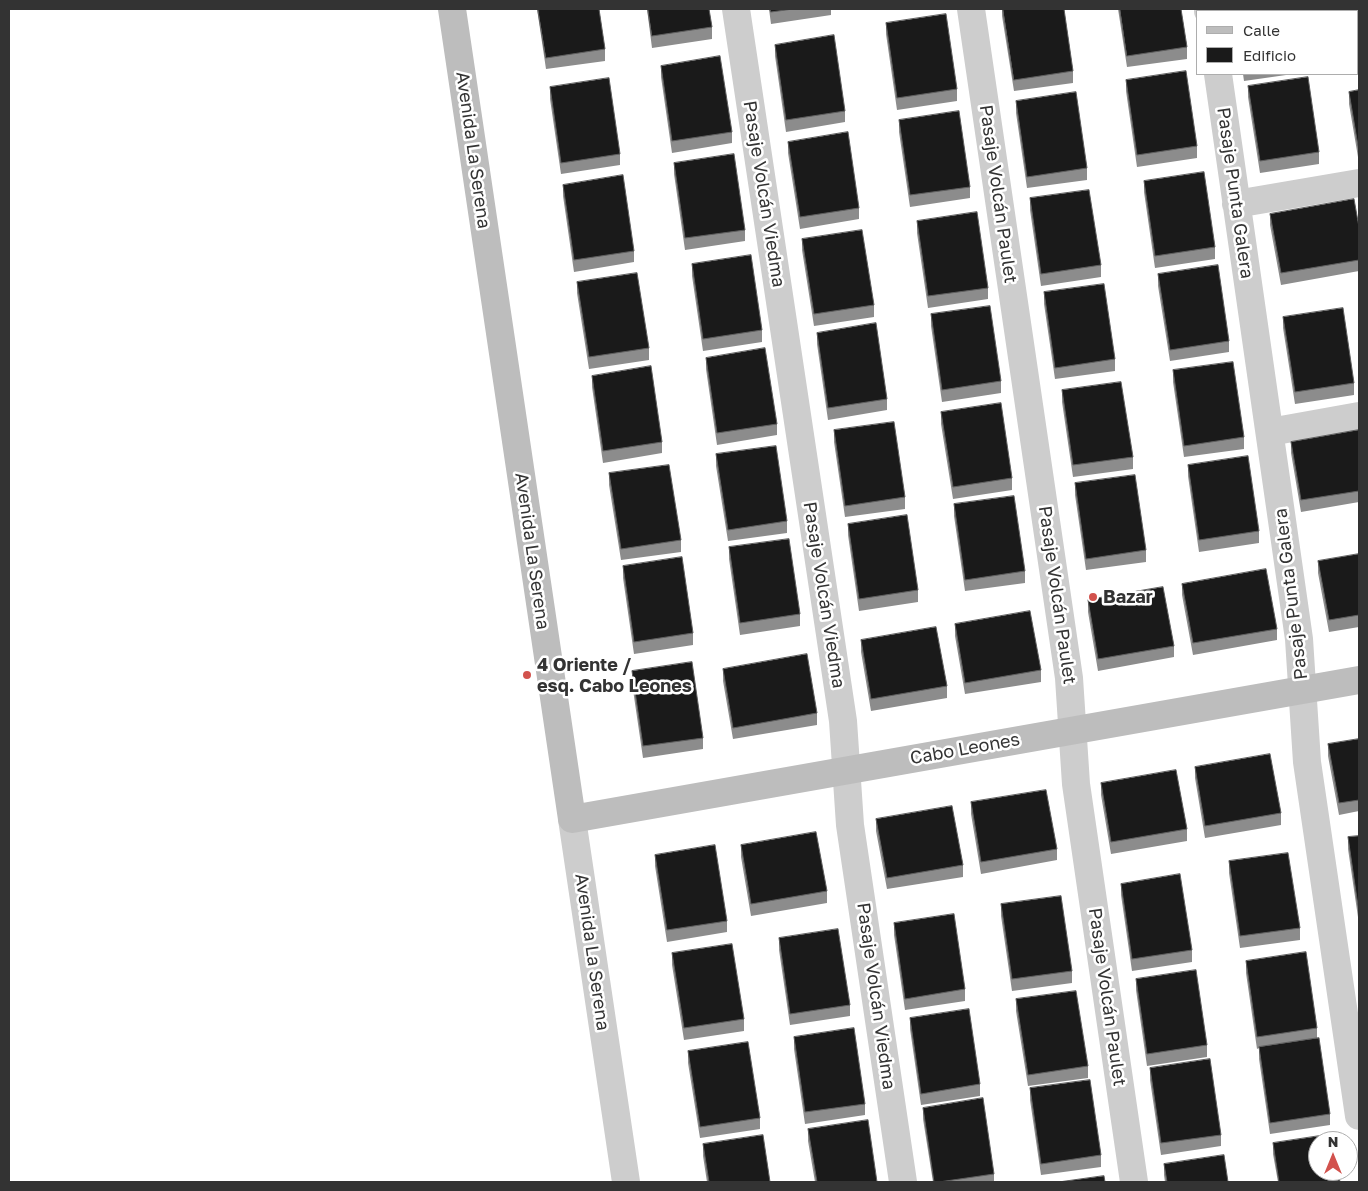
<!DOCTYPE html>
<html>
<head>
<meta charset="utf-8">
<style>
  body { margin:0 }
  #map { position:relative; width:1368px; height:1191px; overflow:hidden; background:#fff; font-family:"Golos Text",sans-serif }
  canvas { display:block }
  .frame { position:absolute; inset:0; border:10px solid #333; pointer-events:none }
  .legend { position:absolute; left:1196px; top:10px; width:162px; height:65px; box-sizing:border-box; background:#fff; border:1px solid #adadad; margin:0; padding:6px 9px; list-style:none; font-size:15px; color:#333 }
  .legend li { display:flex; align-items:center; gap:10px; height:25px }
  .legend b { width:25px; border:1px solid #adadad }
  .north { position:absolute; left:1308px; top:1131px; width:50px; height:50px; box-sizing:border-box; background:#fff; border:1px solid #adadad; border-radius:50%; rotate:0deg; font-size:14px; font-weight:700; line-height:20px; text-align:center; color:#333 }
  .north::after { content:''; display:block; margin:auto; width:18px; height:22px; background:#d2524d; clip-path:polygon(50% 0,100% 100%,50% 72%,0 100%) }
</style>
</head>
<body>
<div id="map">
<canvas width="1368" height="1191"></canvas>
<div class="frame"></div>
<ul class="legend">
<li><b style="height:6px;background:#bdbdbd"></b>Calle</li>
<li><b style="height:14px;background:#1a1a1a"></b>Edificio</li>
</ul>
<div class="north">N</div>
</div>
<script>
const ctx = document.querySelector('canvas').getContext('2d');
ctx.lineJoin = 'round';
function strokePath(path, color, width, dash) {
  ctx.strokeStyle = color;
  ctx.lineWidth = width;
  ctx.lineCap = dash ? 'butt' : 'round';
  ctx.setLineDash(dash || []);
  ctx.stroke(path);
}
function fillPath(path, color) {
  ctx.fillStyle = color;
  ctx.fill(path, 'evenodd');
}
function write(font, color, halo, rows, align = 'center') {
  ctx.font = font + ' "Golos Text",sans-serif';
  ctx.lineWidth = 5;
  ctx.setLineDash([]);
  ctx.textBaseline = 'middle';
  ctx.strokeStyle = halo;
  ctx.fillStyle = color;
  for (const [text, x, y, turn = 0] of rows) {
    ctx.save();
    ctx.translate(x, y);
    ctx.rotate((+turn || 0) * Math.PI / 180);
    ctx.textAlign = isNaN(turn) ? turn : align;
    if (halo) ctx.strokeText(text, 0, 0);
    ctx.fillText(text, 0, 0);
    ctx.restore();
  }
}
const street = new Path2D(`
  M736 9 843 721 850 825 903 1182
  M971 9 1069 678 1076 784 1134 1182
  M1208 9V11
  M1218 74 1299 639 1307 762 1359 1116
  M1236 204 1359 183
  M1270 432 1359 416
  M572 819 626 1182`);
const secondary = new Path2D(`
  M452 9 572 819 1359 680`);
const wall = new Path2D(`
  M537 9H599L605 49V61L546 69Z
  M647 9H709L712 27V39L652 48Z
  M769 9H831V15L771 24Z
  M1002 9H1064L1073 71V83L1014 91 1002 16Z
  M1118 9H1181L1187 47V59L1127 67Z
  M1333 9H1359V48L1357 49V11H1334Z
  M886 23 957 89V101L897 110 886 34Z
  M775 45 845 111V122L786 132 775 56Z
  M661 66 732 132V143L672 153 661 77Z
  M1243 74H1293L1244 81Z
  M1126 80 1197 146V158L1137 167 1126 91Z
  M1248 86 1319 152V164L1260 173 1248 97Z
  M550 87 620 154V165L561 174 550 99Z
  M1359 90V163L1349 104V92Z
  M1016 101 1087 168V180L1027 188 1016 113Z
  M899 120 970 187V198L910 207 899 132Z
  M788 142 859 208V219L800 229 788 153Z
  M674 163 745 230V241L685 250 674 174Z
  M1144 181 1215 247V259L1155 268 1144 192Z
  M563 185 634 251V262L574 272 563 196Z
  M1030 198 1101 265V277L1041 286 1030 210Z
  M1270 214 1359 227V271L1281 285 1270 225Z
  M917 221 988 288V299L928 308 917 233Z
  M802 239 874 305V317L814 326 802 250Z
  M692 264 762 330V342L703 351 692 276Z
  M1158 274 1229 341V352L1170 361 1158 286Z
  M577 282 649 348V360L589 369 577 293Z
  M1044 292 1115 359V371L1055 379 1044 304Z
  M931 314 1001 381V393L942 402 931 326Z
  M1283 317 1354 383V395L1295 404 1283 328Z
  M817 333 887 399V410L828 420 817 344Z
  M706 358 777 424V435L717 445 706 369Z
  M1173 370 1244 437V449L1184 457 1173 382Z
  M592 376 662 442V453L603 463 592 387Z
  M1062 390 1133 457V469L1073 477 1062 402Z
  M941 412 1012 478V490L953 499 941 424Z
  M834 430 905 497V509L845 517 834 442Z
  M1359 430V502L1301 512 1291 453V442Z
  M716 454 787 521V533L728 541 716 466Z
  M1188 465 1259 531V543L1199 552 1188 476Z
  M609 473 681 540V552L621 560 609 485Z
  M1075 483 1146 550V562L1086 570 1075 495Z
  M954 504 1025 571V583L965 591 954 516Z
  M848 524 918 590V602L859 611 848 535Z
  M729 547 800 614V626L740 635 729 559Z
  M1359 554V627L1329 632 1318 573V561Z
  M623 566 693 633V645L634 654 623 578Z
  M1182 584 1277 629V640L1193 655 1182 595Z
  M1088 600 1174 646V657L1098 671 1088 612Z
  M955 624 1041 670V682L965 694 955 636Z
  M861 640 947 686V698L871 711 861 652Z
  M723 669 817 713V725L733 739 723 681Z
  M632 671 703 738V749L643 758 632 683Z
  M1359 739V811L1339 815 1328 756V744Z
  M1195 767 1281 813V825L1205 838 1195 778Z
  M1101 783 1187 829V841L1111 854 1101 795Z
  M971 802 1057 849V860L981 874 971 814Z
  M876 819 963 865V877L887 889 876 831Z
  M1359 836V924L1348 849V837Z
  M741 845 827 891V903L751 916 741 857Z
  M655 855 727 921V932L667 942 655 866Z
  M1229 861 1300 928V940L1240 948 1229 873Z
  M1121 884 1192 950V962L1132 971 1121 895Z
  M1001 904 1072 971V983L1012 991 1001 916Z
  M894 923 965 989V1001L905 1010 894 935Z
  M779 938 850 1005V1016L790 1025 779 950Z
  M672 953 744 1019V1031L684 1040 672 965Z
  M1246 961 1317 1028V1039L1330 1114V1125L1270 1134 1259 1059V1048L1257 1049 1246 973Z
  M1136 979 1207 1045V1057L1147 1066 1136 990Z
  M1016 999 1088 1066V1078L1028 1086 1016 1011Z
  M910 1018 980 1084V1096L921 1105 910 1029Z
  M794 1037 865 1104V1115L805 1124 794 1049Z
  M688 1051 760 1118V1129L700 1138 688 1063Z
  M1150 1068 1221 1135V1146L1161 1155 1150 1080Z
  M1030 1088 1101 1155V1167L1041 1175 1030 1100Z
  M923 1108 994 1174V1182H933L923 1119Z
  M808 1129 877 1182H815L808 1141Z
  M1273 1143 1340 1182H1278L1273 1154Z
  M703 1144 770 1182H707L703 1156Z
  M1164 1164 1228 1182H1165L1164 1175Z`);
const building = new Path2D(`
  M538 9H599L605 49 546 58Z
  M648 9H709L712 27 652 36Z
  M770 9H793L771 12Z
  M1003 9H1064L1073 71 1014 80Z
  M1120 9H1181L1187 47 1127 56Z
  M1235 9H1296L1297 11H1236Z
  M1335 9H1359V37H1357V11H1336Z
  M946 14 957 89 897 98 886 23Z
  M834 35 845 111 786 120 775 45Z
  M720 56 732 132 672 141 661 66Z
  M1186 71 1197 146 1137 155 1126 80Z
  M1308 77 1319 152 1260 161 1248 86Z
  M609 78 620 154 561 163 550 87Z
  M1359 90V152L1349 92Z
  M1076 92 1087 168 1027 177 1016 101Z
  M959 111 970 187 910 195 899 120Z
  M848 132 859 208 800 217 788 142Z
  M734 154 745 230 685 238 674 163Z
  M1204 172 1215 247 1155 256 1144 181Z
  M623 175 634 251 574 260 563 185Z
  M1089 190 1101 265 1041 274 1030 198Z
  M1354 199 1359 227V260L1281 273 1270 214Z
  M977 212 988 288 928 296 917 221Z
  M862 230 874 305 814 314 802 239Z
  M751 255 762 330 703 339 692 264Z
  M1218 265 1229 341 1170 350 1158 274Z
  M637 273 649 348 589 357 577 282Z
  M1104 284 1115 359 1055 368 1044 292Z
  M990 306 1001 381 942 390 931 314Z
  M1343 308 1354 383 1295 392 1283 317Z
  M876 323 887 399 828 408 817 333Z
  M765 348 777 424 717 433 706 358Z
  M1233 362 1244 437 1184 446 1173 370Z
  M651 366 662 442 603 451 592 376Z
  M1121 382 1133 457 1073 465 1062 390Z
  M1001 403 1012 478 953 487 941 412Z
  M894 422 905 497 845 506 834 430Z
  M1359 430V491L1301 500 1291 442Z
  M776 446 787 521 728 530 716 454Z
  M1248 456 1259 531 1199 540 1188 465Z
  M669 465 681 540 621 549 609 473Z
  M1135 475 1146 550 1086 559 1075 483Z
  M1014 496 1025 571 965 580 954 504Z
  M907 515 918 590 859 599 848 524Z
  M789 539 800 614 740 623 729 547Z
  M1359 554V615L1329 620 1318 561Z
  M682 557 693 633 634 642 623 566Z
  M1266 569 1277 629 1193 643 1182 584Z
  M1163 587 1174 646 1098 659 1088 600Z
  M1030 611 1041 670 965 683 955 624Z
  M936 627 947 686 871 699 861 640Z
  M807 654 817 713 733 728 723 669Z
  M692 662 703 738 643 746 632 671Z
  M1359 739V800L1339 803 1328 744Z
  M1270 754 1281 813 1205 826 1195 767Z
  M1176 770 1187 829 1111 842 1101 783Z
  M1046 790 1057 849 981 862 971 802Z
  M952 806 963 865 887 878 876 819Z
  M816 832 827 891 751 904 741 845Z
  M1359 836V913L1348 837Z
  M715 845 727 921 667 930 655 855Z
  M1288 853 1300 928 1240 936 1229 861Z
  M1180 874 1192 950 1132 959 1121 884Z
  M1061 896 1072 971 1012 979 1001 904Z
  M954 914 965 989 905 999 894 923Z
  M838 929 850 1005 790 1014 779 938Z
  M732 944 744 1019 684 1028 672 953Z
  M1306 952 1317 1028 1257 1037 1246 961Z
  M1196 970 1207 1045 1147 1054 1136 979Z
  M1076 991 1088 1066 1028 1075 1016 999Z
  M969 1009 980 1084 921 1094 910 1018Z
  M854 1028 865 1104 805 1112 794 1037Z
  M1319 1038 1330 1114 1270 1123 1259 1047Z
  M748 1042 760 1118 700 1127 688 1051Z
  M1210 1059 1221 1135 1161 1143 1150 1068Z
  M1090 1080 1101 1155 1041 1164 1030 1088Z
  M983 1098 994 1174 939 1182H934L923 1108Z
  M868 1120 877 1182H817L808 1129Z
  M1333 1134 1334 1141H1318V1171H1338L1340 1182H1279L1273 1143Z
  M763 1135 770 1182H709L703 1144Z
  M1224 1155 1228 1182H1167L1164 1164Z
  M1104 1176 1105 1182H1059Z`);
const markers = [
  [1093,597,5,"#d2524d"],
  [527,675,5,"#d2524d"]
];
const streetNames = [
  ["Avenida La Serena",473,150,82],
  ["Pasaje Punta Galera",1235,193,82],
  ["Pasaje Volcán Viedma",764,194,81],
  ["Pasaje Volcán Paulet",998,194,82],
  ["Avenida La Serena",532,551,82],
  ["Pasaje Punta Galera",1291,594,-97],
  ["Pasaje Volcán Viedma",824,595,81],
  ["Pasaje Volcán Paulet",1057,595,82],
  ["Cabo Leones",965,749,-10],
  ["Avenida La Serena",592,952,82],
  ["Pasaje Volcán Viedma",876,996,82],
  ["Pasaje Volcán Paulet",1107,997,82]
];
const poiNames = [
  ["Bazar",1103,597],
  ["4 Oriente /",537,665],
  ["esq. Cabo Leones",537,686]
];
strokePath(street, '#cdcdcd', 28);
strokePath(secondary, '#bdbdbd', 28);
fillPath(wall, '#8c8c8c');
fillPath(building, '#1a1a1a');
strokePath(building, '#5f5f5f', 1);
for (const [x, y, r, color] of markers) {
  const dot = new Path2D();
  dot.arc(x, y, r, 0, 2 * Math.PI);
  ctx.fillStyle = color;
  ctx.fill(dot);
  strokePath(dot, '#fff', 2);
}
write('18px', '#333', '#fff', streetNames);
write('bold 18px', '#333', '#fff', poiNames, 'left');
</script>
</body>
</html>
